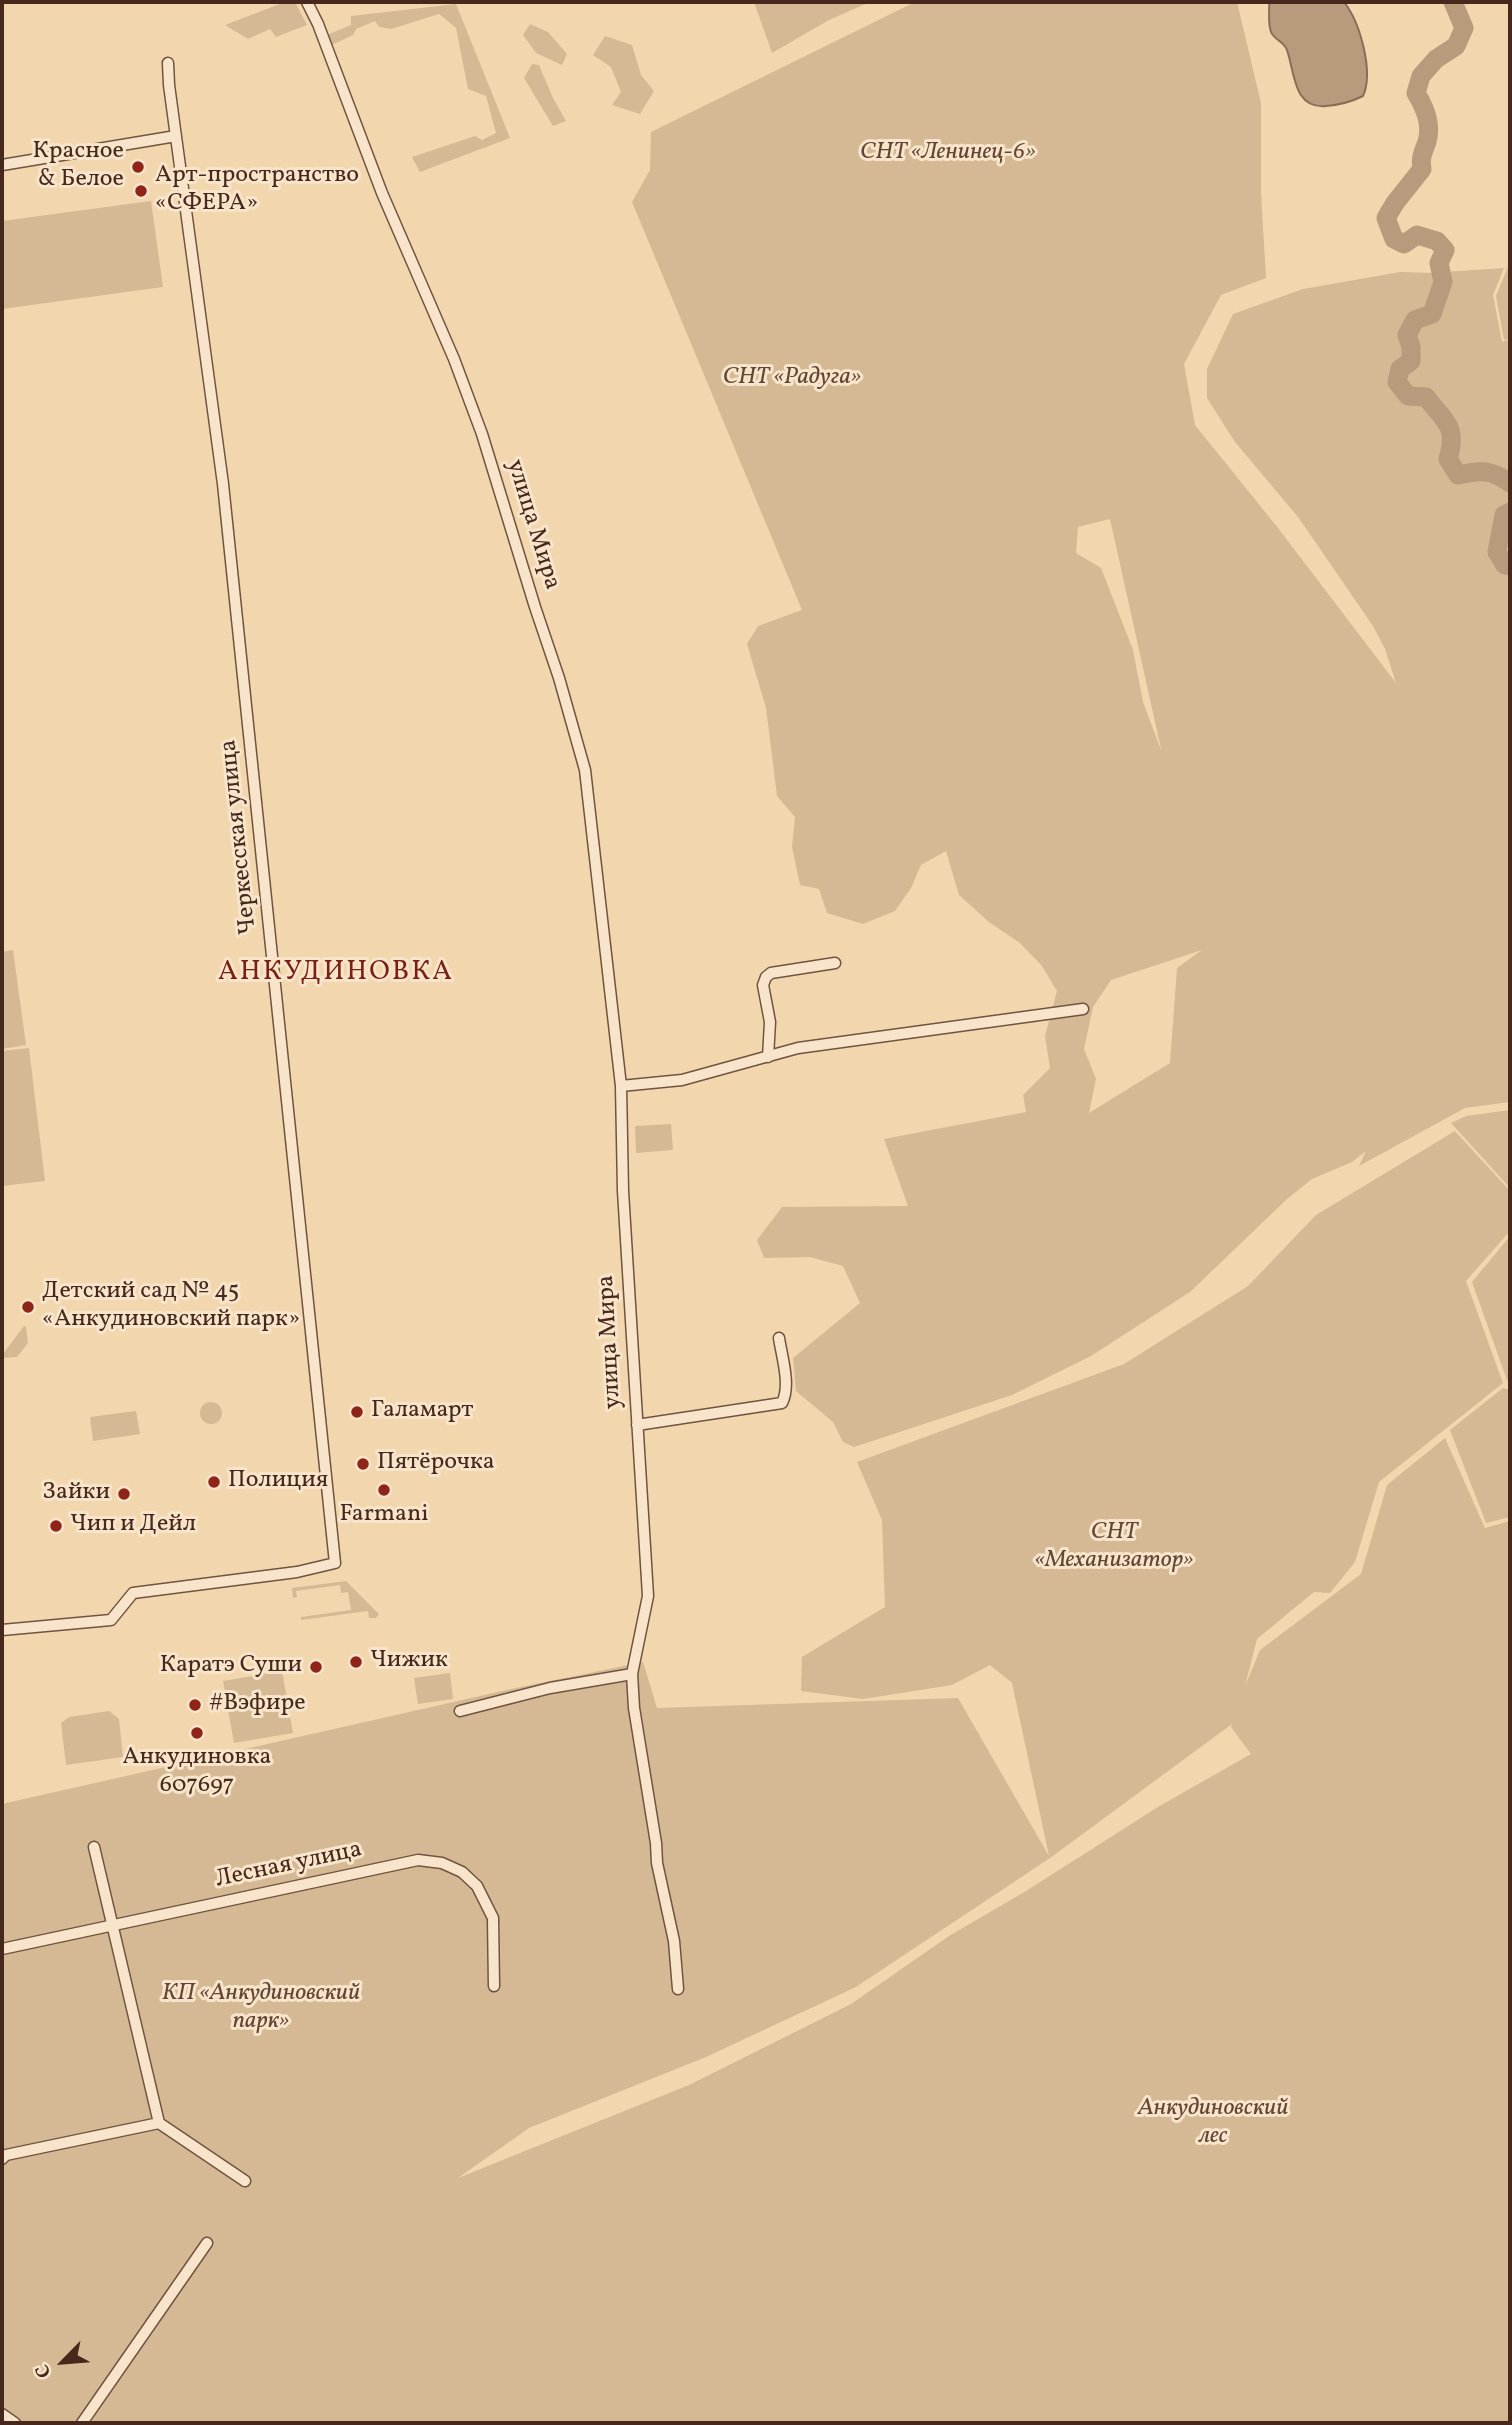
<!DOCTYPE html>
<html>
<head>
<meta charset="utf-8">
<style>
  body { margin:0 }
  #map { position:relative; width:1512px; height:2425px; overflow:hidden; background:#f2d6ad; font-family:Vollkorn,serif }
  canvas { display:block }
  .frame { position:absolute; inset:0; border:4px solid #46291c; pointer-events:none }
  .north { position:absolute; left:28px; top:2327px; width:70px; height:70px; -webkit-text-stroke:5px #f7e4ca; paint-order:stroke; rotate:245deg; font-size:19px; font-weight:700; line-height:28px; text-align:center; color:#46291c }
  .north::after { content:''; display:block; margin:auto; width:24px; height:32px; background:#46291c; clip-path:polygon(50% 0,100% 100%,50% 72%,0 100%) }
</style>
</head>
<body>
<div id="map">
<canvas width="1512" height="2425"></canvas>
<div class="frame"></div>
<div class="north">С</div>
</div>
<script>
const ctx = document.querySelector('canvas').getContext('2d');
ctx.lineJoin = 'round';
function fillPath(path, color) {
  ctx.fillStyle = color;
  ctx.fill(path, 'evenodd');
}
function strokePath(path, color, width, dash) {
  ctx.strokeStyle = color;
  ctx.lineWidth = width;
  ctx.lineCap = dash ? 'butt' : 'round';
  ctx.setLineDash(dash || []);
  ctx.stroke(path);
}
function write(font, color, halo, rows, align = 'center') {
  ctx.font = font + ' Vollkorn,serif';
  ctx.lineWidth = 6;
  ctx.setLineDash([]);
  ctx.textBaseline = 'middle';
  ctx.strokeStyle = halo;
  ctx.fillStyle = color;
  for (const [text, x, y, turn = 0] of rows) {
    ctx.save();
    ctx.translate(x, y);
    ctx.rotate((+turn || 0) * Math.PI / 180);
    ctx.textAlign = isNaN(turn) ? turn : align;
    if (halo) ctx.strokeText(text, 0, 0);
    ctx.fillText(text, 0, 0);
    ctx.restore();
  }
}
const green = new Path2D(`
  M285 2H295L307 25 276 37 270 29 248 39 225 25Z
  M754 2H870L829 20 772 53Z
  M915 2H1237L1261 103V193L1266 278 1221 295 1184 364 1195 425 1278 528 1396 683 1385 649 1373 626 1298 517 1235 442 1207 398V369L1233 314 1303 289 1400 272 1436 273 1438 281 1429 312 1413 317 1405 334 1408 347 1407 360 1398 366 1392 380 1406 400 1424 401 1450 435 1444 455 1456 478C1482 473 1488 474 1510 488V508L1501 513 1494 552 1503 568 1510 570V1102L1465 1108 1359 1166 1366 1151 1352 1162 1312 1179 1287 1199 1190 1292 1091 1356 1012 1395 854 1447 843 1442 833 1422 796 1391 793 1358 860 1303 843 1266 810 1257 764 1258 757 1240 782 1207 908 1206 884 1139 1026 1112 1023 1095 1050 1068 1045 1036 1057 991 1042 966 1020 943 989 922 959 895 946 851 921 865 911 888 895 911 863 924 827 913 819 889 800 885 792 847 795 817 777 796 766 708 747 644 758 626 802 610 632 202 650 170 651 132ZM1110 519 1161 749V750L1143 702 1133 650 1101 568 1076 553 1078 527ZM1202 950 1177 968 1170 1063 1089 1113 1096 1079 1084 1049 1093 1007 1111 980Z
  M456 4 510 138 420 172 412 157 475 136 482 140 496 133 486 96 468 89 456 28 439 14 391 29 379 27 375 21 356 29 353 35 332 45 327 35 351 25V16Z
  M530 24 548 32 567 54 562 65 536 53 523 35Z
  M605 36 632 45 641 75 654 91 640 114 612 105 621 92 611 67 593 55Z
  M532 64 539 65 553 98 566 121 553 126 524 78Z
  M151 201 163 287 2 309V221Z
  M1510 262V338L1504 340 1496 296Z
  M1504 268 1493 295 1502 342 1510 339V479C1491 466 1483 466 1460 470L1452 458C1461 424 1447 417 1427 393L1411 392 1401 381 1403 370 1415 362C1415 347 1412 336 1417 323L1436 315 1447 284 1444 272Z
  M13 950 26 1045 2 1049V952Z
  M29 1048 45 1181 2 1186V1051Z
  M1510 1110V1188L1451 1123 1466 1116Z
  M671 1124 673 1150 636 1153 635 1126Z
  M1455 1131 1510 1191V1231L1466 1281 1503 1383 1379 1482 1355 1562 1330 1593 1314 1592 1257 1639 1245 1686 1260 1650 1361 1574 1387 1485 1445 1438 1485 1528 1510 1521V2423H2V1804L511 1689 643 1662 657 1708 958 1698 1049 1856 1012 1683 990 1665 952 1685 863 1699 801 1691 802 1657 885 1607 882 1520 857 1462 1124 1364 1248 1286 1316 1215ZM1232 1724 1231 1727 1251 1754 1158 1807 1026 1891 949 1936 851 2004 689 2085 458 2178 529 2128 706 2057 856 1987 1050 1858Z
  M1510 1236V1381L1507 1380 1472 1282Z
  M24 1326 26 1327 28 1343 17 1357 2 1358V1355Z
  M1503 1388 1510 1390V1517L1486 1523 1450 1430Z
  M200 1413a11 11 0 1 1 22 0a11 11 0 1 1-22 0Z
  M136 1411 140 1434 93 1441 90 1417Z
  M346 1581 379 1614 376 1618H369L368 1611 301 1620V1617L351 1610 348 1592 341 1593 340 1585 296 1591 297 1597 293 1598 292 1588Z
  M282 1671 293 1733 234 1743 223 1681Z
  M450 1673 453 1699 418 1704 414 1678Z
  M109 1711 119 1719 123 1757 66 1765 61 1723 69 1717Z`);
const water = new Path2D(`
  M1269 2H1344C1360 22 1374 72 1363 96 1351 102 1339 105 1326 106 1293 109 1295 73 1287 50 1284 42 1277 41 1272 34 1267 27 1270 10 1269 2Z`);
const river = new Path2D(`
  M1453 2 1464 28 1456 46 1436 59 1421 76 1416 93C1425 108 1432 124 1427 142 1423 153 1420 157 1422 169L1395 203 1386 218 1394 239 1404 244 1417 235 1437 241 1445 250 1439 263 1443 282 1432 314 1415 320 1407 335 1411 347V361L1400 369 1397 382 1408 396 1426 397C1445 422 1458 426 1448 459L1458 475C1482 470 1490 469 1510 483
  M1510 512 1504 515 1497 552 1505 565 1510 566`);
const minor = new Path2D(`
  M307 2 318 24 382 193 454 359 482 434 535 607 559 678 585 770 621 1086 623 1191 648 1596 632 1674 634 1708 656 1843 657 1863 674 1941 678 1989
  M2 165 176 136
  M768 1057 770 1022 763 985 766 977 771 973 835 963
  M621 1086 682 1080 798 1048 1083 1009
  M637 1425 782 1403C791 1385 782 1358 779 1338
  M2 1630 111 1620 133 1593 297 1572 335 1563 223 484 169 85 168 63
  M460 1711 550 1688 632 1674
  M94 1847 159 2123 245 2181
  M2 1949 418 1860 442 1863 462 1872 477 1886 493 1918 494 1986
  M2 2159 6 2155 159 2123
  M2 2414 15 2423
  M82 2423 207 2243`);
const markers = [
  [138,167,7,"#8f2418"],
  [141,191,7,"#8f2418"],
  [28,1307,7,"#8f2418"],
  [357,1412,7,"#8f2418"],
  [363,1464,7,"#8f2418"],
  [214,1482,7,"#8f2418"],
  [384,1490,7,"#8f2418"],
  [124,1494,7,"#8f2418"],
  [56,1526,7,"#8f2418"],
  [356,1662,7,"#8f2418"],
  [316,1667,7,"#8f2418"],
  [195,1705,7,"#8f2418"],
  [197,1733,7,"#8f2418"]
];
const poiNames = [
  ["Красное",124,153,"right"],
  ["& Белое",124,181,"right"],
  ["Арт-пространство",155,177],
  ["«СФЕРА»",155,205],
  ["Детский сад № 45",42,1293],
  ["«Анкудиновский парк»",42,1321],
  ["Галамарт",371,1412],
  ["Пятёрочка",377,1464],
  ["Полиция",228,1482],
  ["Зайки",110,1494,"right"],
  ["Farmani",384,1516,"center"],
  ["Чип и Дейл",70,1526],
  ["Чижик",370,1662],
  ["Каратэ Суши",302,1667,"right"],
  ["#Вэфире",209,1705],
  ["Анкудиновка",197,1759,"center"],
  ["607697",197,1787,"center"]
];
const parkNames = [
  ["СНТ «Ленинец-6»",948,154],
  ["СНТ «Радуга»",792,379],
  ["СНТ",1114,1534],
  ["«Механизатор»",1114,1562],
  ["КП «Анкудиновский",261,1995],
  ["парк»",261,2023],
  ["Анкудиновский",1213,2110],
  ["лес",1213,2138]
];
const streetNames = [
  ["улица Мира",532,525,73],
  ["Черкесская улица",240,837,-96],
  ["улица Мира",611,1342,-93],
  ["Лесная улица",289,1866,-12]
];
const quarterNames = [
  ["АНКУДИНОВКА",336,974]
];
fillPath(green, '#d5b994');
fillPath(water, '#b89b7c');
strokePath(water, '#8a6d56', 2);
strokePath(river, '#b89b7c', 19);
strokePath(minor, '#715440', 13);
strokePath(minor, '#f7e4ca', 10);
for (const [x, y, r, color] of markers) {
  const dot = new Path2D();
  dot.arc(x, y, r, 0, 2 * Math.PI);
  ctx.fillStyle = color;
  ctx.fill(dot);
  strokePath(dot, '#f7e4ca', 2.5);
}
write('24px', '#46291c', '#f7e4ca', poiNames, 'left');
write('italic 24px', '#634634', '#f7e4ca', parkNames);
write('24px', '#46291c', '#f7e4ca', streetNames);
ctx.letterSpacing = '2px';
write('28px', '#7a1f14', '#f7e4ca', quarterNames);
ctx.letterSpacing = '0px';
</script>
</body>
</html>
